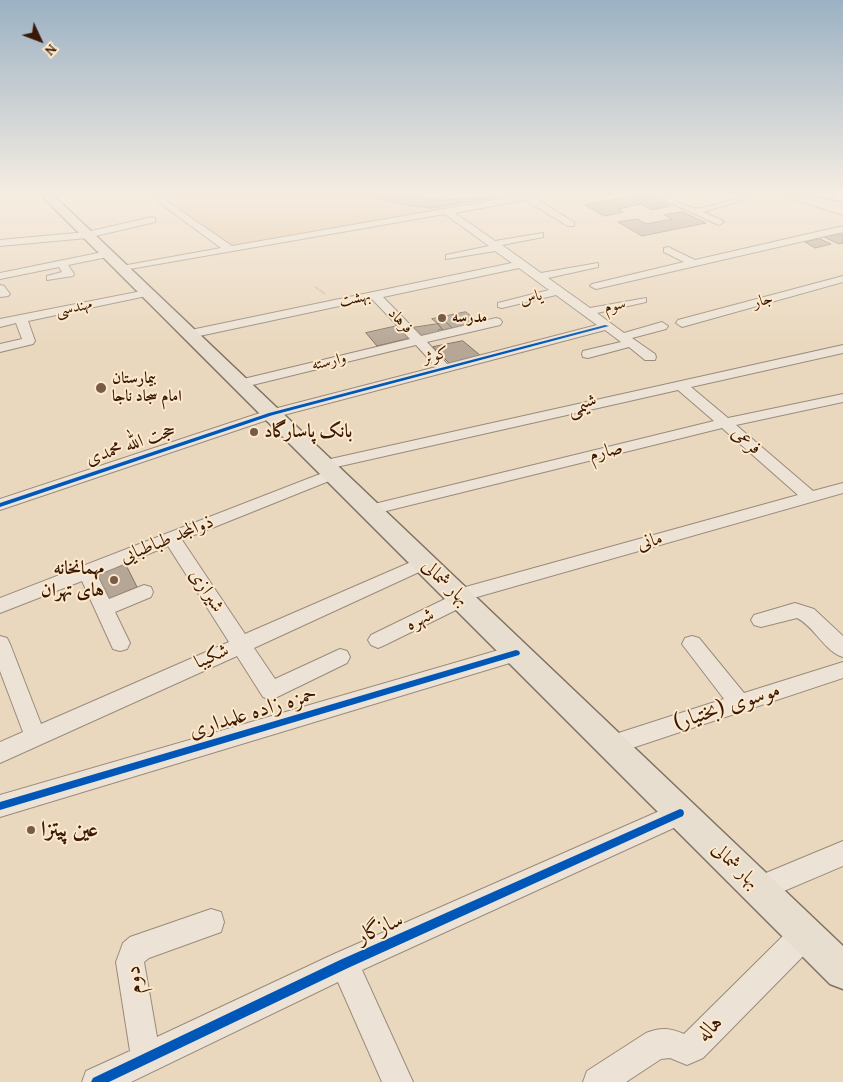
<!DOCTYPE html>
<html>
<head>
<meta charset="utf-8">
<style>
  body { margin:0 }
  #map { position:relative; width:843px; height:1082px; overflow:hidden; background:#ead8be; font-family:"Gentium Book Plus",serif }
  canvas { display:block }
  .north { position:absolute; left:15px; top:15px; width:50px; height:50px; -webkit-text-stroke:4px #fce8ca; paint-order:stroke; rotate:133deg; font-size:14px; font-weight:700; line-height:20px; text-align:center; color:#391808 }
  .north::after { content:''; display:block; margin:auto; width:18px; height:22px; background:#391808; clip-path:polygon(50% 0,100% 100%,50% 72%,0 100%) }
</style>
</head>
<body>
<div id="map">
<canvas width="843" height="1082"></canvas>
<div class="north">N</div>
</div>
<script>
const ctx = document.querySelector('canvas').getContext('2d');
ctx.lineJoin = 'round';
function fillPath(path, color) {
  ctx.fillStyle = color;
  ctx.fill(path, 'evenodd');
}
function strokePath(path, color, width, dash) {
  ctx.strokeStyle = color;
  ctx.lineWidth = width;
  ctx.lineCap = dash ? 'butt' : 'round';
  ctx.setLineDash(dash || []);
  ctx.stroke(path);
}
function write(font, color, halo, rows, align = 'center') {
  ctx.font = font + ' "Gentium Book Plus",Amiri,serif';
  ctx.lineWidth = 4;
  ctx.setLineDash([]);
  ctx.textBaseline = 'middle';
  ctx.strokeStyle = halo;
  ctx.fillStyle = color;
  for (const [text, x, y, turn = 0] of rows) {
    ctx.save();
    ctx.translate(x, y);
    ctx.rotate((+turn || 0) * Math.PI / 180);
    ctx.textAlign = isNaN(turn) ? turn : align;
    if (halo) ctx.strokeText(text, 0, 0);
    ctx.fillText(text, 0, 0);
    ctx.restore();
  }
}
const green = new Path2D(`
  M157 195H522L230 246Z`);
const building = new Path2D(`
  M365 195H412L431 200H448L509 195 431 208 413 206Z
  M639 195H648L671 206 652 210 641 204 618 209 623 212 604 216 585 205Z
  M683 212 706 223 642 236 618 222 637 219 646 224 672 219 665 215Z
  M840 234 843 235V243L839 244 824 237Z
  M820 239 831 244 815 248 805 242Z
  M466 312 478 322 452 328 446 322 438 324 432 319Z
  M446 322 452 328 443 330 438 324Z
  M438 324 442 329 438 330 440 332 420 336 411 328Z
  M397 326 410 338 377 346 366 333Z
  M463 341 481 356 450 364 433 347Z
  M124 561 137 587 104 601 91 574Z`);
const path = new Path2D(`
  M425 195 460 196
  M315 287 325 294`);
const minor = new Path2D(`
  M149 195H158L232 246 524 195H542L535 198 574 222V226H568L525 200 455 213 495 241 543 233V237L502 245 541 273 598 263V267L548 278 590 308 646 298V302L597 313 624 333 662 322 668 326 666 329 632 338 655 354 656 357 655 360H645L629 347 588 358 583 357 582 354 583 351 621 342 605 330 276 417 0 510V499L266 411 436 367 416 345 240 388 233 384 235 381 410 339 372 299 190 338 184 334 186 331 512 263 495 251 446 259V255L489 246 445 214 118 271 117 269 122 266 221 248ZM519 268 549 290 498 303V307L502 308 556 295 597 325 447 364 427 342 500 325 502 322 500 319 496 318 421 336 383 297Z
  M653 195C669 195 679 205 694 208 707 210 739 194 759 195L703 212 722 220 724 222 719 225Z
  M779 195H792L843 209V215Z
  M152 217 155 218V222L87 238 0 246V240L87 232Z
  M843 226V232L596 289 590 286 592 284 684 262 664 252V248L668 247 695 260Z
  M108 251 113 254 112 256 68 265 74 274 73 276 47 280V276L62 272 59 267 0 279V273Z
  M843 276V282L682 327 676 323 678 320Z
  M0 285 4 286 10 294 8 296 0 297Z
  M147 290 153 293 151 295 28 321 35 341 33 344 0 352V344L22 339 16 323 0 327V319Z
  M843 345V353L691 387 728 418 843 394V402L736 425 813 491 843 483V493L470 599 468 604 385 645 378 648 371 645 368 640 371 635 449 597 451 591 798 495 722 428 370 515 364 514 362 510 364 506 370 505 714 421 678 390 323 470 315 465 317 462Z
  M333 469 339 471 341 474 339 477 182 540 245 634 418 559 424 557 430 559 433 563 430 567 254 648 275 679 340 649 347 651 350 657 347 663 271 700 263 697 237 656 0 763V742L23 732 0 671V636L7 638 10 644 41 724 229 642 168 546 97 575 109 599 144 585 151 587 153 592 151 597 115 612 130 643 127 649 120 651 113 649 82 581 0 613V598Z
  M795 603 814 609 843 636V657C824 651 815 627 797 618L761 627 754 625 751 620 754 615Z
  M692 636 699 638 744 693 843 662V678L611 755 603 752 600 745 603 738 724 699 682 644 685 638Z
  M516 645 523 647 526 653 523 659 0 817V795Z
  M680 802 689 805 692 813 689 821 362 970 413 1082H382L338 982 131 1082H82L86 1071 130 1051 116 962 123 943 130 937 211 909 221 912 224 922 221 932 149 958 144 962 157 1037 334 954Z
  M843 841V866L758 902 749 898 745 889 749 880Z
  M805 920 815 924 819 934 815 944 703 1058 687 1065 670 1058 661 1059 626 1082H583L587 1071 646 1033C661 1027 670 1028 684 1034L795 924Z`);
const major = new Path2D(`
  M41 195H53L843 946V989L830 984Z
  M792 195H810L843 203V211L794 197Z`);
const cycleway = new Path2D(`
  M605 325 609 326 273 415 0 507V503L269 413Z
  M516 650 519 651 520 653 519 655 0 810V802Z
  M680 809 683 810 684 813 683 816 348 968 109 1082H91L93 1078 340 960Z`);
const markers = [
  [442,318,5,"#775b48"],
  [101,388,6,"#775b48"],
  [254,432,5,"#775b48"],
  [114,580,5,"#775b48"],
  [31,830,5,"#775b48"]
];
const farStreetnames = [
  ["یاس",531,298,-13],
  ["بهشت",355,299,-12],
  ["جار",763,301,-15],
  ["سوم",615,306,-12],
  ["مهندسی",74,308,-12],
  ["فرهاد",400,321,47],
  ["کوثر",436,356,-15],
  ["وارسته",329,362,-13]
];
const farPoinames = [
  ["مدرسه",452,318],
  ["بیمارستان",112,379],
  ["امام سجاد ناجا",112,397]
];
const streetNames = [
  ["شیمی",583,407,-13],
  ["فرعی",746,441,41],
  ["حجت الله محمدی",131,445,-19],
  ["صارم",606,452,-14],
  ["ذوالمجد طباطبایی",167,540,-22],
  ["مانی",650,542,-16],
  ["بهار شمالی",445,583,44],
  ["شیرازی",206,591,57],
  ["شهره",420,620,-26],
  ["شکیبا",212,657,-24],
  ["بهار شمالی",735,866,44]
];
const poiNames = [
  ["بانک پاسارگاد",264,432],
  ["مهمانخانه",104,569,"right"],
  ["های تهران",104,591,"right"]
];
const nearStreetnames = [
  ["موسوی (بختیار)",727,707,-18],
  ["حمزه زاده علمداری",253,713,-17],
  ["سازگار",380,929,-24],
  ["دوم",135,980,-95],
  ["هاله",710,1029,-45]
];
const nearPoinames = [
  ["عین پیتزا",41,830]
];
fillPath(green, '#e1c8a5');
fillPath(building, '#b5a695');
strokePath(building, '#807263', 1);
strokePath(minor, '#998b7b', 2);
strokePath(major, '#807263', 3);
strokePath(path, '#a99f94', 2, [0.5, 1]);
fillPath(minor, '#ece3d6');
fillPath(major, '#e8decf');
fillPath(cycleway, '#0057b8');
const sky = ctx.createLinearGradient(0, 0, 0, 346);
sky.addColorStop(0, '#9bb1c3');
sky.addColorStop(0.56, '#f6ede2');
sky.addColorStop(1, '#f6ede200');
ctx.fillStyle = sky;
ctx.fillRect(0, 0, 843, 346);
for (const [x, y, r, color] of markers) {
  const dot = new Path2D();
  dot.arc(x, y, r, 0, 2 * Math.PI);
  ctx.fillStyle = color;
  ctx.fill(dot);
  strokePath(dot, '#fce8ca', 2);
}
write('16px', '#391808', '#fce8ca', farStreetnames);
write('bold 16px', '#391808', '#fce8ca', farPoinames, 'left');
write('19px', '#391808', '#fce8ca', streetNames);
write('bold 19px', '#391808', '#fce8ca', poiNames, 'left');
write('22px', '#391808', '#fce8ca', nearStreetnames);
write('bold 22px', '#391808', '#fce8ca', nearPoinames, 'left');
</script>
</body>
</html>
